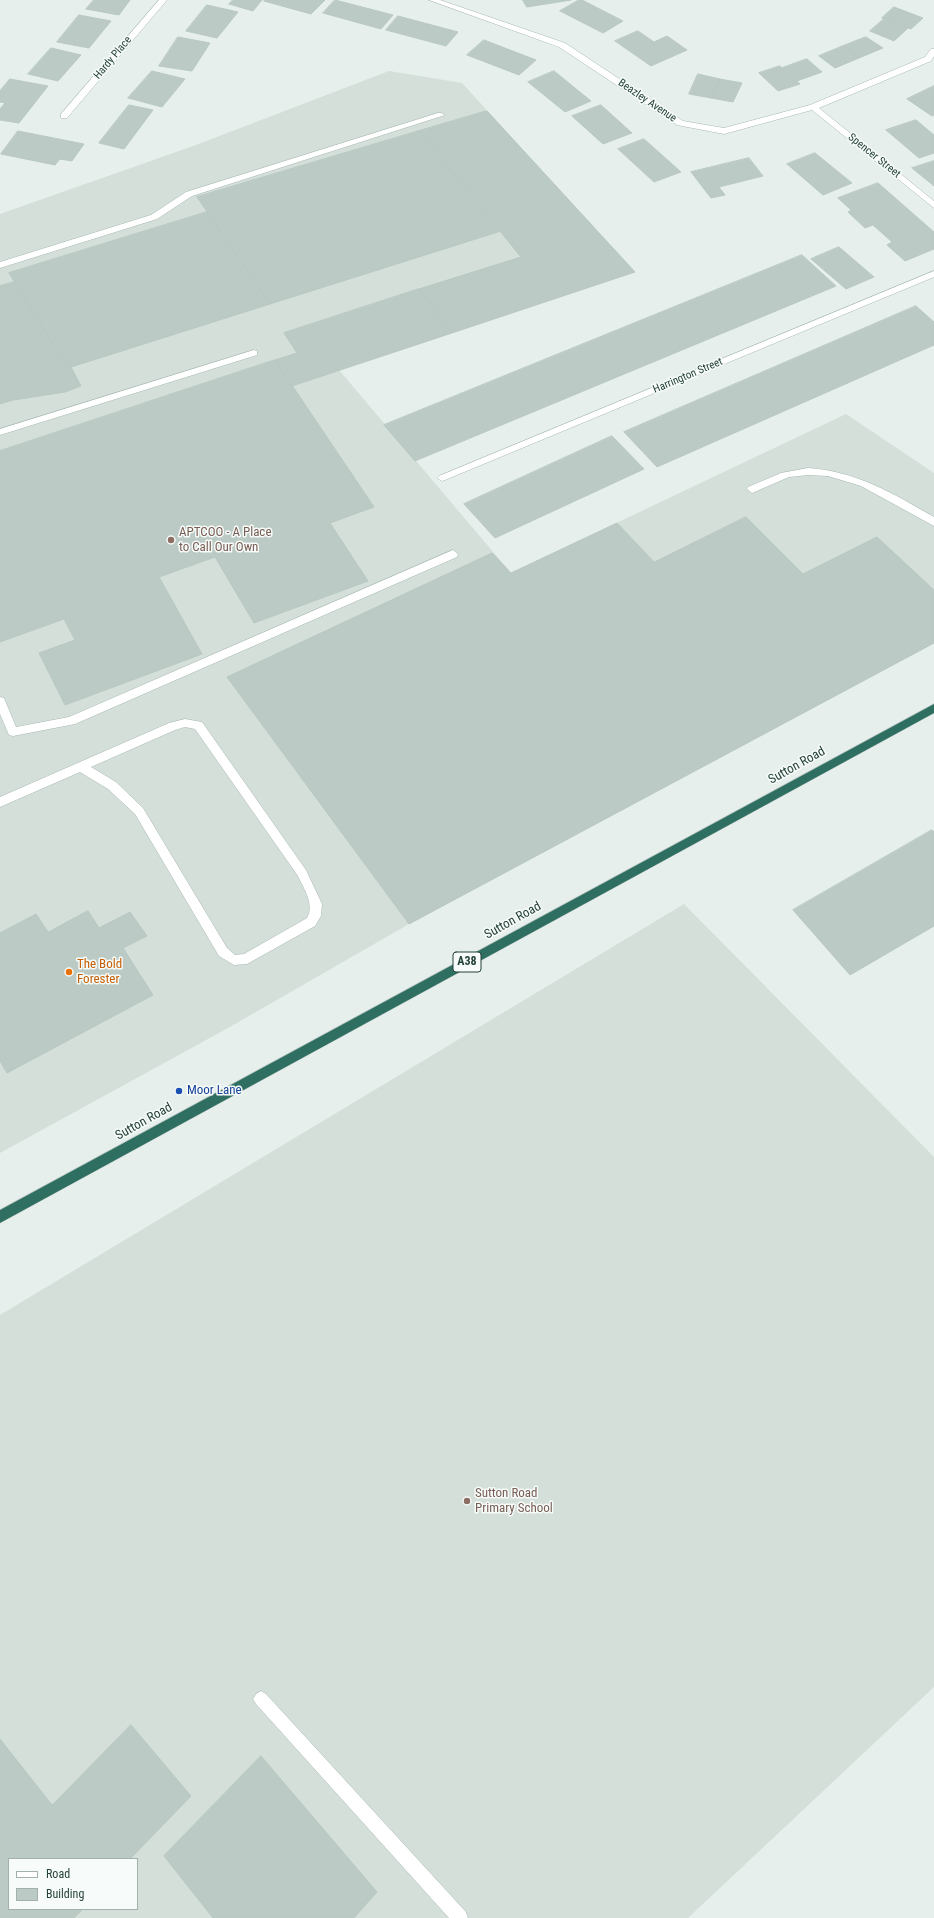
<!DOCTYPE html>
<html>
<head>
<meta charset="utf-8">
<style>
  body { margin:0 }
  #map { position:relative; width:934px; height:1918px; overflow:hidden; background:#e6efeb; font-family:"Roboto Condensed",sans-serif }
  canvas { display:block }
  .legend { position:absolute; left:8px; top:1858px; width:130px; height:52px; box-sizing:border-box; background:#f7fbf9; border:1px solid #a3b1ad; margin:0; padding:5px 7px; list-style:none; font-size:12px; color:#24423a }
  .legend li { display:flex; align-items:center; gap:8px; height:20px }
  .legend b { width:20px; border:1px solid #a3b1ad }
</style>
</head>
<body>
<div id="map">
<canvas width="934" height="1918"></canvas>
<ul class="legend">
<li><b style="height:5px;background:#fff"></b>Road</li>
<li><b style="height:11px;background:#bbcac4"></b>Building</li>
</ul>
</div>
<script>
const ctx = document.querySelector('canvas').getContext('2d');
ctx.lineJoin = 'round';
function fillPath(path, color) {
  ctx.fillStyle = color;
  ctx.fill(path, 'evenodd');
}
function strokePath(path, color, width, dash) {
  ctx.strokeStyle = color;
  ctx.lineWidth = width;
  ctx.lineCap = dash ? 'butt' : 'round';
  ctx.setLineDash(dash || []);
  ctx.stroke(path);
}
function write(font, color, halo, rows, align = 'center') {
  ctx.font = font + ' "Roboto Condensed",sans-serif';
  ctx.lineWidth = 3;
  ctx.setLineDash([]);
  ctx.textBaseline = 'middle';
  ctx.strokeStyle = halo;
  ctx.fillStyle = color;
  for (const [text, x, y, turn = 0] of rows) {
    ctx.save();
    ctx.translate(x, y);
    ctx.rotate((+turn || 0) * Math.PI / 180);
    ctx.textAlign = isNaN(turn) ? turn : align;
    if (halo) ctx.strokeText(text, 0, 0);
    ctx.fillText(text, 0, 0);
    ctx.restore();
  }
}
const built = new Path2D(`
  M389 71 462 83 635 272 339 370 511 573 846 414 934 473V643L409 924 228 1028 0 1153V214L196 145Z
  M684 904 934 1157V1687L688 1918H0V1315ZM9 1859H137V1909H9Z`);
const building = new Path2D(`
  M94 0H130L119 15 86 9Z
  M233 0H262L253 11 229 4Z
  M266 0H325L311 14 264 1Z
  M335 0 393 15 381 29 323 13Z
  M523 0H571L527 7Z
  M579 0H582L623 21 603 33 560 11Z
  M207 5 238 12 217 38 186 31Z
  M894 7 923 18 911 29 882 18Z
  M79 15 111 21 89 48 57 42Z
  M398 16 458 32 446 46 386 30Z
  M884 19 908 28 894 41 870 31Z
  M638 31 654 42 667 36 687 50 651 66 615 41Z
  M178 37 210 43 192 71 159 66Z
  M866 37 883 48 859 58 843 46Z
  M484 40 536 60 519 75 467 55Z
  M843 46 859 58 835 68 819 56Z
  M51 48 81 55 58 81 28 74Z
  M807 59 822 72 797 81 782 68Z
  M780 66 782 68 800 84 778 91 759 73Z
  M152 71 185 79 162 107 128 98Z
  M554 71 591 101 565 112 528 82Z
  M698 74 720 79 711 98 689 94Z
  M10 79 48 86 19 123 0 120V109L5 103 0 102V91Z
  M720 79 742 83 733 102 711 98Z
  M934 86V115L932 116 907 99Z
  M129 105 153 110 124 149 99 143Z
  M601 105 632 133 603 144 572 116Z
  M487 111 635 272 452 333 419 289 521 257 419 131Z
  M916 120 934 135V153L919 158 886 130Z
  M18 131 84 144 72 161 60 159 55 165 1 154Z
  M419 131 501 231 270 304 197 197Z
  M644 139 681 172 654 182 618 149Z
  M815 153 852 183 823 195 787 164Z
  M749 158 763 176 719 187 725 195 711 198 691 172Z
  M934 161V186L912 168Z
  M878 183 934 232V249L905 261 887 245 892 242 873 225 865 228 848 212 851 210 838 198Z
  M207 212 270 304 68 368 9 273Z
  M839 247 874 277 846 289 811 259Z
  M802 255 836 286 415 461 384 425Z
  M14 282 68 368 71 367 81 386 65 392 13 400 0 404V286Z
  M419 289 452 333 292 386 275 360 297 353 284 333Z
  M916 306 934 322V345L657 467 624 432Z
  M275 360 374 507 330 523 368 581 254 623 215 557 159 577 202 654 65 705 39 653 75 640 64 619 0 642V451Z
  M612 436 644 469 495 538 464 504Z
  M746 517 803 574 877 537 934 590V643L409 924 227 677 492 553 511 573 617 523 654 562Z
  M932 830 934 832V926L850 975 793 910Z
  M88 911 99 928 130 912 147 936 123 948 153 995 7 1073 0 1061V933L36 914 48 932Z
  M131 1725 191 1796 130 1859H9V1909H83L74 1918H0V1739L52 1805Z
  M261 1756 377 1892 354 1918H213L164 1856Z`);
const minor = new Path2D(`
  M159 0H167L67 118H61V114Z
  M429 0H440L565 43 683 121 724 128 810 105 925 57 931 49H934V56L931 61 819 108 934 201V208L812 110 724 134 677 125 559 47Z
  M438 113H441L445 115 192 196 157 219 0 268V262L151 215 186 192Z
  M934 271V277L445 480 442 481 437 478 439 476Z
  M254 350 257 351V355L0 435V429Z
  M808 468C856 471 894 494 934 517V526L861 486 828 476 808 475 789 477 752 493 747 489 748 487 781 473Z
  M453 550 458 554 457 557 75 724 13 736 9 735 0 714V697L4 698 16 727 69 717Z
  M185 719 202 722 306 870 322 904 321 916 315 926 247 964 234 965 219 956 135 814 108 789 80 772 0 807V797L169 723ZM185 727 195 729 298 876C304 889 315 905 307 918L244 954 235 955 227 948 143 808 116 782 91 767 175 730Z
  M261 1691 266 1694 466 1912 468 1918H449L256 1704 253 1699 256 1694Z`);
const highway = new Path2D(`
  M934 704V713L0 1223V1210Z`);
const markers = [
  [171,540,4,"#8d6e63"],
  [69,972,4,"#e8710a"],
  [179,1091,4,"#1a4fb4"],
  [467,1501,4,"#8d6e63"]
];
const farStreetnames = [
  ["Hardy Place",113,58,-50],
  ["Beazley Avenue",647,101,34],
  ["Spencer Street",874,156,39],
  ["Harrington Street",688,376,-23]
];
const shields = [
  [467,962,28]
];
const shieldNames = [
  ["A38",467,962]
];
const educationNames = [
  ["APTCOO - A Place",179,533],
  ["to Call Our Own",179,548],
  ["Sutton Road",475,1494],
  ["Primary School",475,1509]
];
const streetNames = [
  ["Sutton Road",797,766,-29],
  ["Sutton Road",513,921,-29],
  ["Sutton Road",144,1122,-29]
];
const foodNames = [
  ["The Bold",77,965],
  ["Forester",77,980]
];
const transitNames = [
  ["Moor Lane",187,1091]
];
fillPath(built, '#d4dfda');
fillPath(building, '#bbcac4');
strokePath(building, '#b8c9c2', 1);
strokePath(minor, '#a8b8b2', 1);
strokePath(highway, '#c2cac8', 1);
fillPath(minor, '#fff');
fillPath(highway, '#2f6f62');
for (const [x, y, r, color] of markers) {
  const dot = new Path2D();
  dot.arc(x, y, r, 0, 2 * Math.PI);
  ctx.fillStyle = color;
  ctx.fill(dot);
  strokePath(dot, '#f7fbf9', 1.5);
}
write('11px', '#24423a', '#f7fbf9', farStreetnames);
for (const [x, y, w] of shields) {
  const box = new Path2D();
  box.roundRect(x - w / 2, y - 10, w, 20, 3);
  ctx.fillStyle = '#f7fbf9';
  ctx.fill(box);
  strokePath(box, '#24423a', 1);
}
write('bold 12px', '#24423a', null, shieldNames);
write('13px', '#785e54', '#f7fbf9', educationNames, 'left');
write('13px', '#24423a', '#f7fbf9', streetNames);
write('13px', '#c56008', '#f7fbf9', foodNames, 'left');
write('13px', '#164399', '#f7fbf9', transitNames, 'left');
</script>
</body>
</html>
